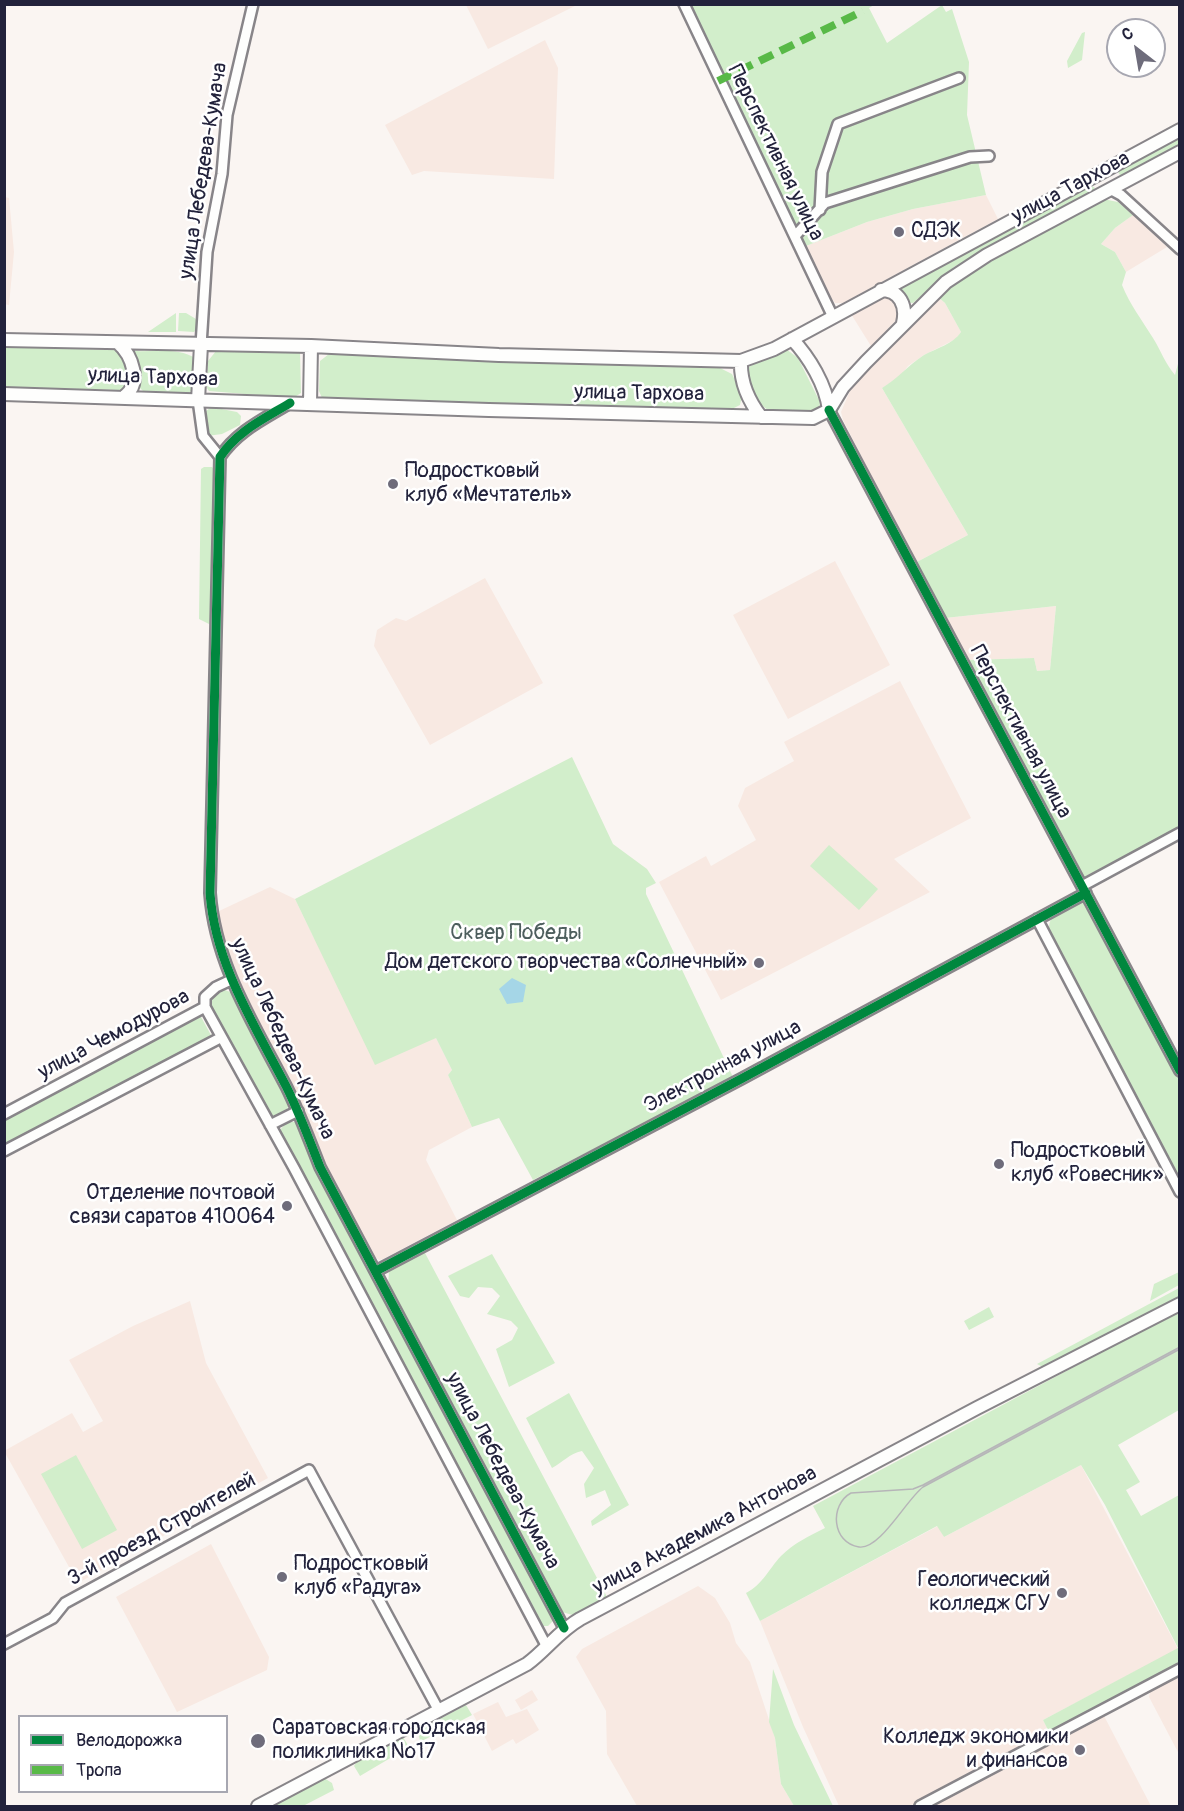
<!DOCTYPE html>
<html>
<head>
<meta charset="utf-8">
<style>
  body { margin:0 }
  #map { position:relative; width:1184px; height:1811px; overflow:hidden; background:#faf5f2; font-family:Pangolin,sans-serif }
  canvas { display:block }
  .frame { position:absolute; inset:0; border:6px solid #22223b; pointer-events:none }
  .legend { position:absolute; left:18px; top:1715px; width:210px; height:78px; box-sizing:border-box; background:#fff; border:2px solid #a7a7b1; margin:0; padding:8px 10px; list-style:none; font-size:18px; color:#22223b }
  .legend li { display:flex; align-items:center; gap:12px; height:30px }
  .legend b { width:30px; border:2px solid #a7a7b1 }
  .north { position:absolute; left:1106px; top:18px; width:60px; height:60px; box-sizing:border-box; background:#fff; border:2px solid #a7a7b1; border-radius:50%; rotate:329deg; font-size:16px; font-weight:700; line-height:24px; text-align:center; color:#22223b }
  .north::after { content:''; display:block; margin:auto; width:21px; height:27px; background:#6e6c7b; clip-path:polygon(50% 0,100% 100%,50% 72%,0 100%) }
</style>
</head>
<body>
<div id="map">
<canvas width="1184" height="1811"></canvas>
<div class="frame"></div>
<ul class="legend">
<li><b style="height:8px;background:#00873e"></b>Велодорожка</li>
<li><b style="height:8px;background:#58b947"></b>Тропа</li>
</ul>
<div class="north">С</div>
</div>
<script>
const ctx = document.querySelector('canvas').getContext('2d');
ctx.lineJoin = 'round';
function fillPath(path, color) {
  ctx.fillStyle = color;
  ctx.fill(path, 'evenodd');
}
function strokePath(path, color, width, dash) {
  ctx.strokeStyle = color;
  ctx.lineWidth = width;
  ctx.lineCap = dash ? 'butt' : 'round';
  ctx.setLineDash(dash || []);
  ctx.stroke(path);
}
function write(font, color, halo, rows, align = 'center') {
  ctx.font = font + ' Pangolin,sans-serif';
  ctx.lineWidth = 5;
  ctx.setLineDash([]);
  ctx.textBaseline = 'middle';
  ctx.strokeStyle = halo;
  ctx.fillStyle = color;
  for (const [text, x, y, turn = 0] of rows) {
    ctx.save();
    ctx.translate(x, y);
    ctx.rotate((+turn || 0) * Math.PI / 180);
    ctx.textAlign = isNaN(turn) ? turn : align;
    if (halo) ctx.strokeText(text, 0, 0);
    ctx.fillText(text, 0, 0);
    ctx.restore();
  }
}
const built = new Path2D(`
  M466 5H577L488 49Z
  M545 40 558 68 554 179 424 171 412 175 385 125Z
  M986 195 998 219 843 303H835L832 299 806 246 867 222 913 209Z
  M5 197 9 198 14 252 9 305 4 304Z
  M1133 215 1167 247 1126 272 1115 252 1101 244 1115 228Z
  M886 294 902 310V314L871 346 851 314Z
  M938 297 945 303 961 332 956 339 924 355 908 366 899 378 882 388 968 535 915 563 843 420 841 412 850 391 915 318Z
  M835 561 890 665 788 719 733 615Z
  M485 578 543 683 430 745 374 646 377 630 396 618 406 621Z
  M1056 606 1050 670 1037 671 1034 658 968 660 945 618Z
  M900 681 971 818 894 859 930 892 721 1000 659 882 706 856 711 866 756 840 738 806 745 788 794 761 784 742Z
  M270 887 295 899 314 938 436 1038 452 1070 448 1075 472 1127 429 1150 426 1160 457 1220 383 1259 379 1260 374 1256 327 1170 227 959 219 933 217 912Z
  M190 1301 206 1363 268 1478 78 1583 4 1451 72 1413 83 1432 103 1421 69 1360 133 1326Z
  M1081 1465 1178 1649 1043 1720 1049 1732 910 1806H839L803 1727 760 1621 938 1526 944 1537Z
  M211 1544 269 1657 267 1670 177 1712 116 1597Z
  M698 1586 715 1598 730 1623 736 1643 750 1662 775 1738 781 1784 794 1806H637L607 1754 606 1711 576 1657 582 1649Z
  M1179 1676V1754L1149 1697 1150 1692Z
  M532 1690 538 1700 521 1710 515 1700Z
  M498 1702 506 1717 527 1709 539 1730 516 1744 513 1739 492 1751 473 1714Z
  M1103 1714 1151 1806H930L971 1785Z`);
const green = new Path2D(`
  M691 5H874L869 8 887 43 942 5 946 12 952 9 969 62 967 115 986 195 913 209 867 222 806 246Z
  M1085 32 1082 60 1068 68 1067 61 1082 33Z
  M1179 137V146L1121 177 1117 170Z
  M1090 185 1095 188 1092 192 954 267 913 303C905 303 899 295 898 288Z
  M1103 199 1118 202 1133 215 1115 228 1101 244 1115 252 1126 272 1122 285C1130 305 1142 320 1153 338 1161 351 1165 363 1175 375L1179 360V828L1084 877 1079 873 968 660 1034 658 1037 671 1050 670 1056 606 945 618 915 563 968 535 882 388C899 378 908 365 924 355 937 348 953 344 961 332L945 303 938 297 966 274Z
  M176 313V332H148Z
  M179 313H186L196 319 198 326 194 332 178 331Z
  M5 347 118 350 132 375 126 388 120 390 5 387Z
  M786 349 798 358 820 402 819 410 814 412C785 413 766 421 752 390 748 382 745 376 749 367L780 350Z
  M134 351C154 352 180 347 196 359L193 390 188 393H145L138 386 131 353Z
  M216 351 300 352 301 393 293 398 209 391 207 388 208 361Z
  M329 354 720 368 732 374 742 395 740 405 732 409 333 401 322 398 319 391 320 361Z
  M211 407 237 412 241 416 240 425 222 434 207 436 204 429 205 412Z
  M204 467H212L215 470 211 625 199 619 201 469Z
  M572 757 613 844 647 869 656 883 646 888V894L732 1075V1078L533 1180 499 1118 472 1127 448 1075 452 1070 436 1038 375 1065 295 899Z
  M829 845 878 889 859 910 810 866Z
  M1080 900 1088 905 1179 1077V1179L1049 929C1049 911 1066 907 1080 900Z
  M222 989 233 993 288 1100 289 1104C286 1113 281 1119 270 1117L209 1006 212 994Z
  M200 1015 212 1037 5 1148V1120Z
  M287 1122H295L298 1125 314 1165 553 1615V1621L548 1626H542L539 1623 279 1131Z
  M425 1253 606 1595 607 1600 582 1610 581 1614 576 1616 562 1612 553 1599 388 1286 389 1271 418 1254Z
  M492 1254 555 1363 509 1387 496 1349 512 1340 518 1328 511 1321 487 1314 500 1296 492 1288 478 1287 469 1298 460 1296 448 1276Z
  M1179 1272V1285L1150 1301 1154 1284Z
  M1179 1288V1299L1045 1368 1037 1364Z
  M989 1307 994 1317 969 1330 964 1321Z
  M1179 1311V1410L1118 1445 1140 1482 1126 1490 1141 1516 1179 1495V1664L1049 1732 1043 1720 1178 1648 1105 1505 1081 1465 944 1537 937 1526 760 1621 746 1593C763 1584 768 1570 781 1556 794 1543 809 1536 825 1528L813 1506Z
  M569 1393 629 1505 592 1526 591 1521 611 1505 605 1490 586 1498 584 1484 594 1468 582 1451C569 1454 563 1462 552 1468L526 1418Z
  M76 1455 117 1530 82 1549 41 1474Z
  M773 1669 794 1725 833 1806H794L781 1784 775 1738 769 1722Z
  M466 1705 472 1715 420 1742 419 1735 421 1729Z
  M403 1737 409 1747 360 1776 354 1766 358 1760Z
  M324 1778 332 1783 334 1790 303 1806H274Z`);
const water = new Path2D(`
  M512 978 526 985 523 1002 507 1004 499 989Z`);
const minor = new Path2D(`
  M684 4 833 317
  M1110 189 1121 195 1180 249
  M820 210 822 172 838 124 959 78
  M795 236 825 203 970 157 989 156
  M201 345 207 252 222 174 227 115 253 4
  M198 400 203 436 220 457
  M290 403C264 419 237 431 220 457L210 893C215 964 254 1024 286 1086 299 1112 309 1139 320 1167L564 1628
  M829 410 1180 1071
  M1082 886 1180 833
  M1037 919 1180 1192
  M231 980 216 987 205 997V1007L294 1168 547 1647
  M4 1114 205 1007
  M270 1125 298 1111
  M4 1151 220 1038
  M376 1271 741 1079 1086 893
  M4 1644 53 1618 65 1603 309 1470 439 1711
  M920 1806 1180 1669`);
const major = new Path2D(`
  M881 290C900 290 907 306 903 323
  M792 339C809 357 826 385 829 410
  M4 340 311 346 499 355 741 361 774 349 1180 130
  M118 343C132 355 142 383 125 396
  M741 361C740 382 748 400 761 417
  M4 394 489 410 813 418 829 410 843 387 866 362 946 282 987 255 1180 152
  M198 400 201 345
  M310 404 311 346
  M258 1806 527 1664C546 1650 559 1631 580 1619L977 1408 1180 1304`);
const tram = new Path2D(`
  M1180 1347 923 1485 913 1489 851 1493C829 1505 832 1543 859 1547 880 1550 906 1500 923 1487L1180 1349`);
const quiet = new Path2D(`
  M718 81 863 11`);
const cycleway = new Path2D(`
  M290 403C264 419 237 431 220 457L210 893C215 964 254 1024 286 1086 299 1112 309 1139 320 1167L564 1628
  M829 410 1180 1071
  M376 1271 741 1079 1086 893`);
const markers = [
  [899,232,6,"#6e6c7b"],
  [393,484,6,"#6e6c7b"],
  [759,963,6,"#6e6c7b"],
  [999,1164,6,"#6e6c7b"],
  [287,1206,6,"#6e6c7b"],
  [282,1577,6,"#6e6c7b"],
  [1062,1593,6,"#6e6c7b"],
  [258,1741,8,"#6e6c7b"],
  [1080,1750,6,"#6e6c7b"]
];
const streetNames = [
  ["Перспективная улица",775,153,64],
  ["улица Лебедева-Кумача",204,171,-81],
  ["улица Тархова",1071,188,-28],
  ["улица Тархова",153,378,2],
  ["улица Тархова",639,394,1],
  ["Перспективная улица",1020,732,62],
  ["улица Чемодурова",114,1035,-28],
  ["улица Лебедева-Кумача",282,1039,65],
  ["Электронная улица",723,1067,-28],
  ["улица Лебедева-Кумача",502,1471,62],
  ["3-й проезд Строителей",162,1530,-29],
  ["улица Академика Антонова",705,1531,-28]
];
const poiNames = [
  ["СДЭК",911,232],
  ["Подростковый",405,472],
  ["клуб «Мечтатель»",405,496],
  ["Дом детского творчества «Солнечный»",747,963,"right"],
  ["Подростковый",1011,1152],
  ["клуб «Ровесник»",1011,1176],
  ["Отделение почтовой",275,1194,"right"],
  ["связи саратов 410064",275,1218,"right"],
  ["Подростковый",294,1565],
  ["клуб «Радуга»",294,1589],
  ["Геологический",1050,1581,"right"],
  ["колледж СГУ",1050,1605,"right"],
  ["Саратовская городская",272,1729],
  ["поликлиника №17",272,1753],
  ["Колледж экономики",1068,1738,"right"],
  ["и финансов",1068,1762,"right"]
];
const parkNames = [
  ["Сквер Победы",516,934]
];
fillPath(built, '#f8e9e2');
fillPath(green, '#d2eecb');
fillPath(water, '#a5d6e7');
strokePath(minor, '#888589', 14);
strokePath(major, '#888589', 16);
strokePath(minor, '#fefefd', 9);
strokePath(major, '#fefefd', 12);
strokePath(tram, '#b6b5b8', 1.5);
strokePath(quiet, '#58b947', 8, [15, 8]);
strokePath(cycleway, '#00873e', 9);
for (const [x, y, r, color] of markers) {
  const dot = new Path2D();
  dot.arc(x, y, r, 0, 2 * Math.PI);
  ctx.fillStyle = color;
  ctx.fill(dot);
  strokePath(dot, '#fff', 2);
}
write('21px', '#22223b', '#fff', streetNames);
write('21px', '#22223b', '#fff', poiNames, 'left');
write('21px', '#4d5e5d', '#fff', parkNames);
</script>
</body>
</html>
